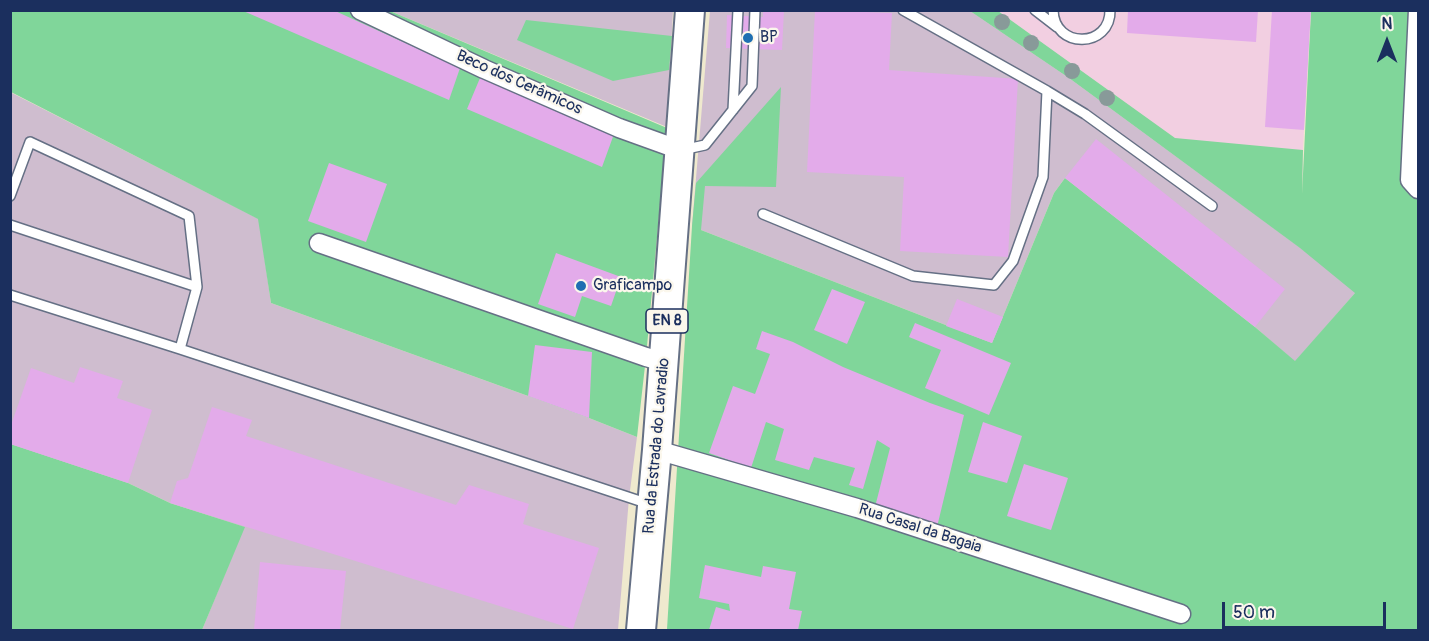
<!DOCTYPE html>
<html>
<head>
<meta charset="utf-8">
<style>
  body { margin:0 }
  #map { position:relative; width:1429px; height:641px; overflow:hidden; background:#efe9ce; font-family:Pangolin,sans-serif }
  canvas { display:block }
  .frame { position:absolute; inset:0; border:12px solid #1b2f5e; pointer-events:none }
  .north { position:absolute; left:1357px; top:12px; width:60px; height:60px; -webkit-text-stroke:4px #fbf7ec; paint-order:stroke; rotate:0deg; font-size:16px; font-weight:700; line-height:24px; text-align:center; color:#1b2f5e }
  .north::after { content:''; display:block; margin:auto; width:21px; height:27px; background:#1b2f5e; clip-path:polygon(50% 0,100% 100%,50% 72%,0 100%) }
  .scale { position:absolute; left:1222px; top:602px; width:164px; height:27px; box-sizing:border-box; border:3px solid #1b2f5e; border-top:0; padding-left:8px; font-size:18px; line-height:21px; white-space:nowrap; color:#1b2f5e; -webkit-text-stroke:4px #fbf7ec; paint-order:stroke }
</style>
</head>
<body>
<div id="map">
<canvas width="1429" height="641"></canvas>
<div class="frame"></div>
<div class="north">N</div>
<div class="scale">50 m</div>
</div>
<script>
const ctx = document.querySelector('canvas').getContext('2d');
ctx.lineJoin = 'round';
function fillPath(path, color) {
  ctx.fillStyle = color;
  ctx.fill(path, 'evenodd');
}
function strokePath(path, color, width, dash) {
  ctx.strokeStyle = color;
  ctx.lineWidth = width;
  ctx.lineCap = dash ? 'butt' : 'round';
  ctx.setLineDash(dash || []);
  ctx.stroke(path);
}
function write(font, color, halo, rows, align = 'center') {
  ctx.font = font + ' Pangolin,sans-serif';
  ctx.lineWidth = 4.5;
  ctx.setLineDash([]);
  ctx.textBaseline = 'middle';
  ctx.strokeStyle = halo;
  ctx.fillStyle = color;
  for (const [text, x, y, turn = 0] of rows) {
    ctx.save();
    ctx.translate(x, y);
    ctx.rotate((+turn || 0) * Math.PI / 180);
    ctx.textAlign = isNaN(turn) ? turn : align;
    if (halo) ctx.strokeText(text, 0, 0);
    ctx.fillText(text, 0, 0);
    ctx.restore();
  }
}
const built = new Path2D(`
  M967 11H1310L1303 150 1300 248Z`);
const industrial = new Path2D(`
  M390 11H673L667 127Z
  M710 11H970L1069 78 1148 136 1317 260 1356 292 1295 362 1255 327 1065 178 1054 193 992 343 701 230 692 226Z
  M10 92 259 219 271 303 589 418 637 437 629 498 618 630H202L244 527 170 503 128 483 11 444Z`);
const green = new Path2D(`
  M10 11H390L667 128 646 357 637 437 589 418 271 303 258 219 11 92Z
  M970 11H998L1175 138 1303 150 1302 194 1311 11H1418V630H671L667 629 692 226 696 183 781 87 776 187 705 186 701 230 992 343 1054 193 1065 178 1255 327 1295 361 1355 293 1300 248 1148 136 1069 78Z
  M526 20 672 36 669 70 613 81 517 40Z
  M11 444 128 483 170 503 245 527 202 630H11Z`);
const building = new Path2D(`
  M241 10H333L460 68 449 100Z
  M763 10H784L782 50 726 48 727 15 763 17Z
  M815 10 892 13 889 70 1018 79 1008 257 900 251 904 177 807 172Z
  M1128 10H1258L1256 42 1127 33Z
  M1272 10H1311L1304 130 1265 127Z
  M480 78 614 134 602 167 467 109Z
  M1096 139 1285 289 1255 327 1065 178Z
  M329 163 387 184 366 242 308 221Z
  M556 253 621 277 611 306 582 296 575 317 538 304Z
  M832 289 865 302 847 344 814 330Z
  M957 299 1003 317 992 343 946 326Z
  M915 323 1011 363 989 415 925 388 941 350 909 337Z
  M762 331 793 342 843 367 930 403 964 415 937 527 875 507 890 448 877 440 863 489 849 485 855 468 814 457 809 470 775 460 784 429 766 422 751 468 709 453 733 386 755 394 770 354 756 349Z
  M535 345 592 352 589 418 528 396Z
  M80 367 123 381 117 398 152 410 128 483 10 444V428L31 368 74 383Z
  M212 407 252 420 246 436 456 505 469 485 529 504 523 524 599 548 573 629 170 503 177 481 188 478Z
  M983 422 1022 436 1007 483 968 472Z
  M1024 464 1068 478 1051 530 1007 516Z
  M260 562 346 571 340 630H254Z
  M705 565 761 577 763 566 796 572 789 609 802 611 798 630H709L716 607 730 611 729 604 699 598Z`);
const lane = new Path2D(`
  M903 10 1047 91 1085 114 1212 206
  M1035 10 1057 27
  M1053 10C1054 50 1111 48 1110 10
  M733 110 738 10
  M682 150 705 145 752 86 755 10
  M10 196 30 142 189 216 197 287 10 225
  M763 214 913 276 994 285 1013 261 1043 177 1047 91
  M10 295 180 349 649 504
  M180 349 197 287`);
const street = new Path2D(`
  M360 10 484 69 619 128 680 150
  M1418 10 1410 180 1418 189
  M319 243 646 357 664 362
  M657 450 857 508 1181 614`);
const primary = new Path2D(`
  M641 630 657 450 690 10`);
const trees = [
  [1002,22],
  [1031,43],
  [1072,71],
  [1107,98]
];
const markers = [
  [748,38,6,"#1f6fb2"],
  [581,286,6,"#1f6fb2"]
];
const shields = [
  [667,321,42]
];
const shieldNames = [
  ["EN 8",667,321]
];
const poiNames = [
  ["BP",760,38],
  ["Graficampo",593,286]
];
const streetNames = [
  ["Beco dos Cerâmicos",519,83,24],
  ["Rua da Estrada do Lavradio",657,446,-85],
  ["Rua Casal da Bagaia",920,529,18]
];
fillPath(built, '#f2cfe1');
fillPath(industrial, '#cfbdcf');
fillPath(green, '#80d69a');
fillPath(building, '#e3abea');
strokePath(lane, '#657085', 12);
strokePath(street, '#657085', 21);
strokePath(primary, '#657085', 32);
strokePath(lane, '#fff', 9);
strokePath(street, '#fff', 18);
strokePath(primary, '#fff', 28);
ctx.fillStyle = '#889a99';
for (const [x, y] of trees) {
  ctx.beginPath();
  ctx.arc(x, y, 8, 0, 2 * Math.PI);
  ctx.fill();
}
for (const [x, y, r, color] of markers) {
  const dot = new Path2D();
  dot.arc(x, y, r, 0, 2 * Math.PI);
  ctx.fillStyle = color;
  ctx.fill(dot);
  strokePath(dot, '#fbf7ec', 2);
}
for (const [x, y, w] of shields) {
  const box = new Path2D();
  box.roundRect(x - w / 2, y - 12, w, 24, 4.5);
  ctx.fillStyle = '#fbf7ec';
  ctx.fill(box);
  strokePath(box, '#1b2f5e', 1.5);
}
write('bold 15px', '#1b2f5e', null, shieldNames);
write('16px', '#1b2f5e', '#fbf7ec', poiNames, 'left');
write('16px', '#1b2f5e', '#fbf7ec', streetNames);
</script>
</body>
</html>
